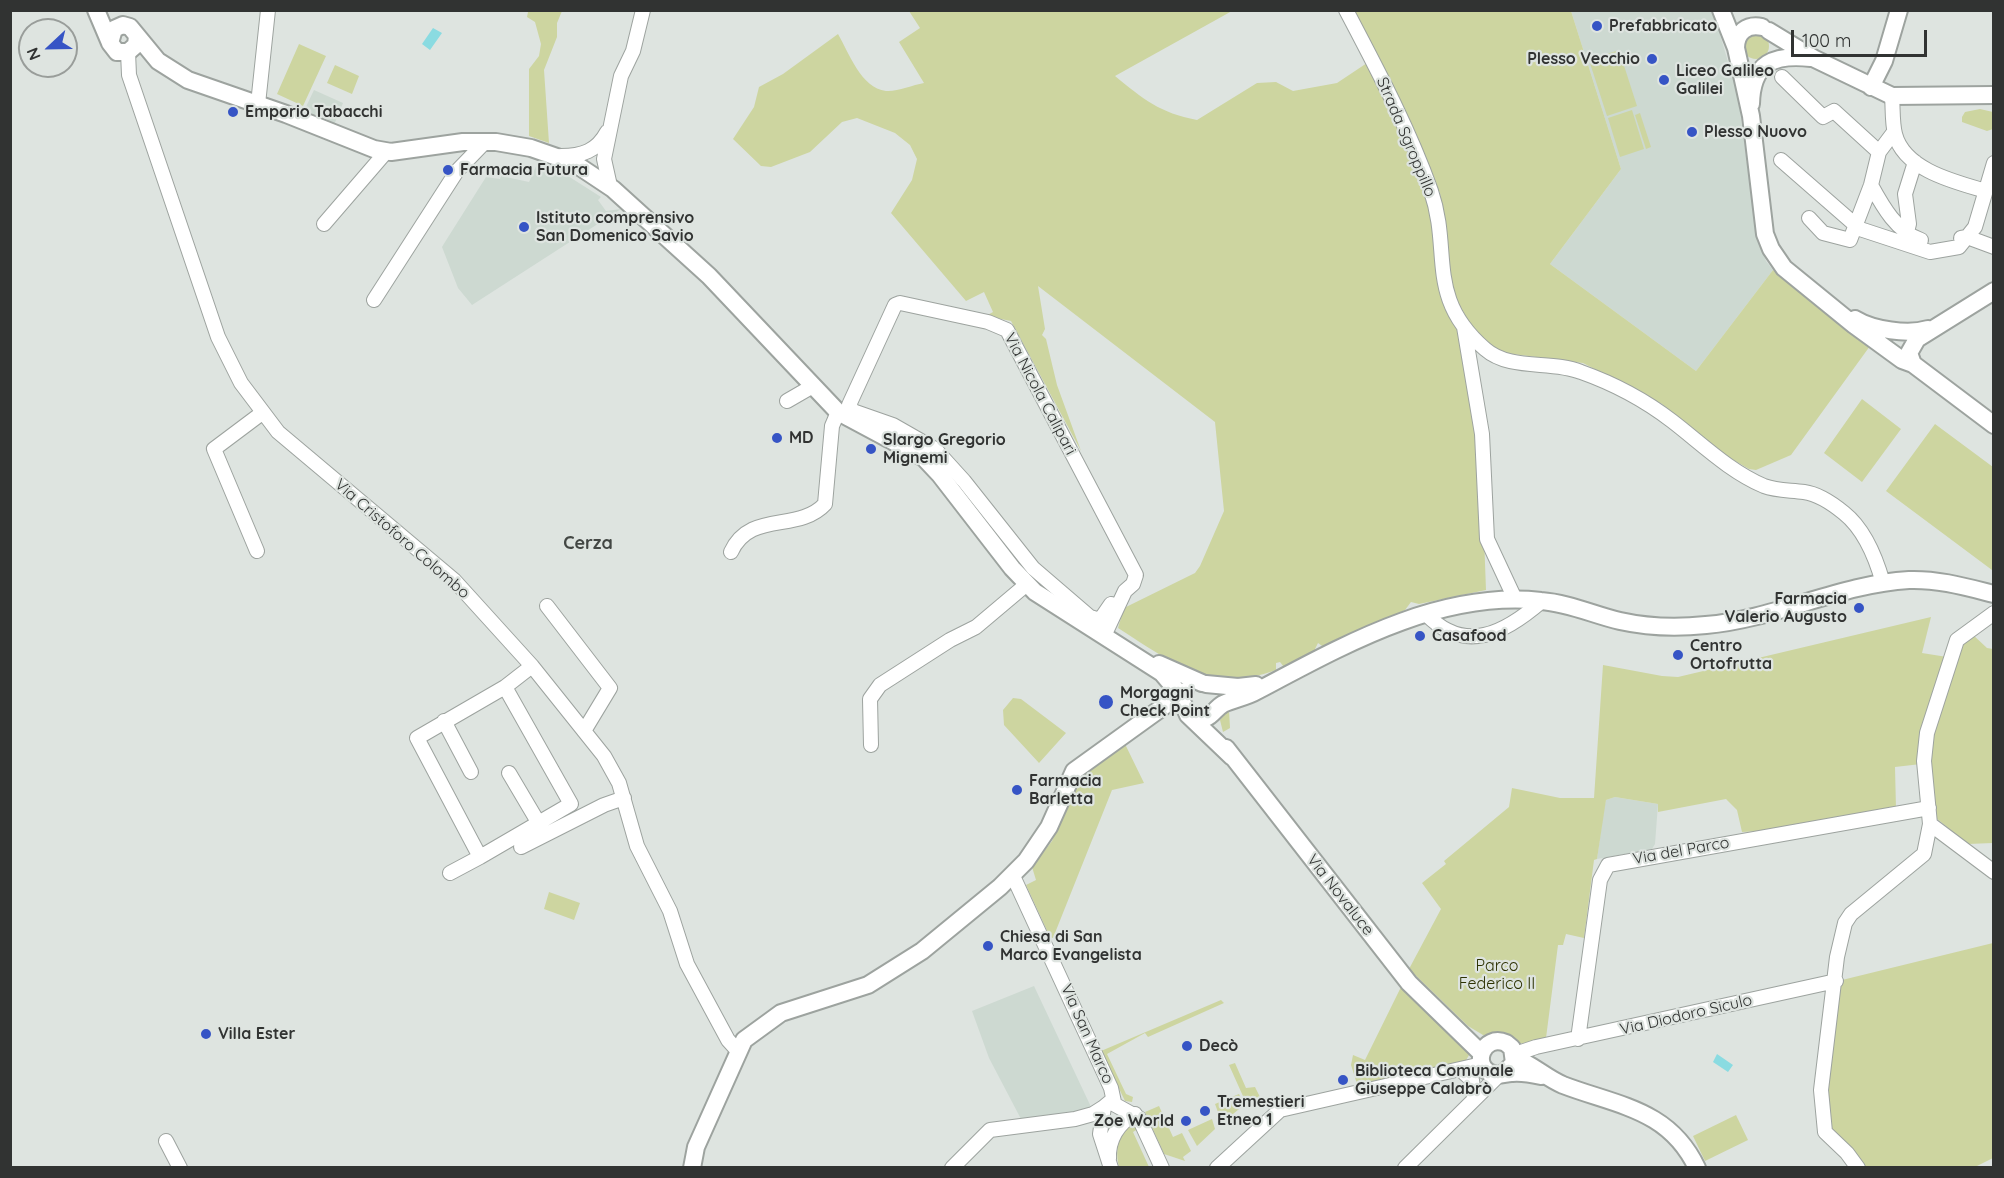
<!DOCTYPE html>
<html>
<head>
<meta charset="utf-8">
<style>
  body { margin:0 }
  #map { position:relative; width:2004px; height:1178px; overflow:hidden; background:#dee4e0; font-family:Quicksand,sans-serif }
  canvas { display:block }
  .frame { position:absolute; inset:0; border:12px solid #313332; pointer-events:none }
  .north { position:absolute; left:18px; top:18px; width:60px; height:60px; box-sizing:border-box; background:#dee4e0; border:2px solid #999d9a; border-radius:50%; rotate:248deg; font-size:16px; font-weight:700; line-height:24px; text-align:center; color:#313332 }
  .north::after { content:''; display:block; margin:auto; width:21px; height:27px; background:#3654c5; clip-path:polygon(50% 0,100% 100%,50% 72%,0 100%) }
  .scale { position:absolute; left:1791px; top:30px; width:136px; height:27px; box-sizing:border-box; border:3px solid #313332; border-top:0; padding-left:8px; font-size:18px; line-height:21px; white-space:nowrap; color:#313332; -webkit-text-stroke:4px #dee4e0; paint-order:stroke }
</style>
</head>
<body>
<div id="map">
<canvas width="2004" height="1178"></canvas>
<div class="frame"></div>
<div class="north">N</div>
<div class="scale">100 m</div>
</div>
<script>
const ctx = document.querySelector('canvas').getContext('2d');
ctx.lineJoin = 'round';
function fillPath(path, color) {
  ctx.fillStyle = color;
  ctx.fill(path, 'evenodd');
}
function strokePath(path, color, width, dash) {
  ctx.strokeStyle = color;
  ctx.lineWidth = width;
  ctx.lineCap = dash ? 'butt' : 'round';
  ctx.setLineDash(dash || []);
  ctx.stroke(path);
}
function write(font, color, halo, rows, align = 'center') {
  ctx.font = font + ' Quicksand,sans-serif';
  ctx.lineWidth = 4.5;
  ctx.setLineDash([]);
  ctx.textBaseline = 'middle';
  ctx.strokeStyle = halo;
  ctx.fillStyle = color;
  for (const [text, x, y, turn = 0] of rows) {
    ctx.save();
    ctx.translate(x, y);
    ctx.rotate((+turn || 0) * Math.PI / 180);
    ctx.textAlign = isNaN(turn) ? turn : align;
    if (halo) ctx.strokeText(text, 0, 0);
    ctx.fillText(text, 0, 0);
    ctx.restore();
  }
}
const built = new Path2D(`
  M1571 11H1711L1719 31 1738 96 1757 238 1766 261 1773 270 1696 371 1550 264 1621 169Z
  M314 90 343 103 334 125 304 111Z
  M538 162 568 176 601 197 598 200 606 211 621 209 472 305 458 288 442 247 445 242 486 177 500 179 501 176 529 182Z
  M1615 797 1658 804 1655 844 1652 849 1597 859 1604 808 1606 800Z
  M1034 986 1092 1109 1021 1119 989 1058 972 1011Z`);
const green = new Path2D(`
  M523 11H562L557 23V37L544 70 549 143 529 136V69L539 56 541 44 535 22 527 17 528 12Z
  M909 11H1232L1115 76C1143 99 1160 113 1197 120L1257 83 1276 82 1293 91 1337 83 1367 63 1420 174 1459 331 1481 456 1486 590 1419 604 1411 602 1405 610 1325 648 1318 643 1315 649 1319 651 1284 667 1280 662 1276 663V670C1211 694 1171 662 1118 628L1124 608 1195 573 1200 566 1224 511 1215 422 1038 286 1045 329 1042 335 1046 339 1057 385 1081 451 1011 321 986 316 993 312 984 292 966 301 891 213 912 180 917 159 910 145 895 133 857 118 842 122 810 152 771 167 761 166 733 139 754 107 759 87 783 74 838 34C849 53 861 88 886 91 897 92 912 85 924 83L899 42 920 28Z
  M1350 11H1571L1621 169 1550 264 1696 371 1773 270 1870 346 1791 455 1756 470 1749 469 1718 451 1662 404 1583 363 1497 352 1475 332 1453 294 1440 193 1391 86Z
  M1743 46a13 13 0 1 1 26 0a13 13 0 1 1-26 0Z
  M299 44 326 56 303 106 277 94Z
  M1619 50 1637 106 1607 116 1589 60Z
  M335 65 359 76 352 94 327 83Z
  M1980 109 1993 112V129L1987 131 1962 122V117L1965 112Z
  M1632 110 1644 149 1620 157 1608 118Z
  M1640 113 1651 147 1646 149 1635 115Z
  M1862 399 1901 429 1862 482 1824 453Z
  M1935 424 1993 467 1992 570 1886 491Z
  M1931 617 1922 653 1947 657 1921 764 1895 767 1896 809 1778 830 1742 832 1737 810 1726 799 1658 812V804L1615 797 1606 800 1597 859 1594 860 1584 938 1566 934 1563 945H1558L1546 1038 1519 1044 1505 1035 1488 1038 1468 1026 1409 969 1441 909 1422 883 1446 864 1444 861 1509 807 1512 788 1560 798H1594L1603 665 1662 676 1678 677Z
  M1971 633 1987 648 1993 649V843L1968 844 1936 818 1929 748 1959 647Z
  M1013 698 1021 699 1066 733 1039 763 1004 725 1003 710Z
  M1229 710 1230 728 1223 732 1220 720Z
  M1125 744 1144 783 1112 790 1053 938 1050 937 1026 885 1036 880 1032 867 1052 841 1080 778Z
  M549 892 580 903 574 920 544 909Z
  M1993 943V1158L1975 1167H1863L1829 1133 1824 1092 1842 980Z
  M1401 987 1425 1012 1472 1050 1465 1062 1358 1087 1351 1065 1353 1055 1365 1060Z
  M1221 1000 1224 1003 1148 1037 1145 1033 1107 1054 1126 1094 1133 1097 1132 1102 1125 1101 1101 1051Z
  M1235 1063 1246 1088 1255 1087 1261 1099 1252 1101 1247 1105 1229 1065Z
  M1239 1094 1244 1105 1222 1123 1215 1104Z
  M1159 1106 1173 1137 1182 1133 1191 1151 1183 1157 1185 1161 1164 1154 1145 1112Z
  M1736 1115 1748 1140 1705 1161 1693 1136Z
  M1212 1119 1215 1129 1197 1146 1188 1130Z
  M1135 1123 1138 1129 1133 1132 1149 1167H1119C1115 1150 1117 1132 1135 1123Z`);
const water = new Path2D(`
  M433 28 442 33 430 50 422 44Z
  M1717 1054 1733 1065 1728 1072 1713 1062Z`);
const minor = new Path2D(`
  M1346 10C1377 69 1409 129 1431 191 1452 252 1425 297 1485 349 1510 371 1551 360 1581 372 1612 383 1646 401 1672 421 1702 444 1729 471 1764 486 1777 491 1791 490 1804 492 1819 494 1833 504 1844 513 1864 529 1876 558 1883 583
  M128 52 129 75 218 337 241 383 278 432 454 580 532 666 604 756 619 783 637 846 670 911 687 964 728 1040 738 1051
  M1782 77 1823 117 1834 111 1879 152
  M1892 96C1893 108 1892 122 1895 134 1904 170 1955 182 1986 191
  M258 104 268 10
  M561 156C582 156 597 151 607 132
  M1781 160 1860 229 1930 252 1959 247 1975 227 1994 163
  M1871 185C1883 207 1897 232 1921 240
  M610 186 604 159 621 76 633 51 643 10
  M1809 218 1823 233 1850 240 1871 185 1879 152 1894 132
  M324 224 386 152
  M1961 238 1967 237 1994 247
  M1905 239 1909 224 1905 194 1915 162
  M374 300 457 171 486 141
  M1464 327 1482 434 1487 539 1515 599
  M787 401 813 386
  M853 411 893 425 935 449 964 481 1033 568 1090 617 1100 620 1111 604
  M848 418 853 411 849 405 895 305 900 303 988 322 1007 330 1136 575 1133 584 1125 591 1104 636
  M257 551 214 449 262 413
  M731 552C750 510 798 533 825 504L832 426 838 412
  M547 606 610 688 584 731
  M1426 614C1465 655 1505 633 1542 601
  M505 687 571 804 480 857 417 738 505 687 532 666
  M444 721 471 772
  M871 745 870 699 880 685 950 640 976 627 1027 584
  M509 773 538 822
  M1930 824 1994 872
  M521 847 604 805 624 798
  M450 873 480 857
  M1013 876 1111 1088 1114 1102
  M1578 1039 1600 880 1608 865 1929 808
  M1515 1054 1536 1047 1836 981
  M1462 1071 1472 1080 1474 1097
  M166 1141 180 1168
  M1109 1159C1108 1140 1118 1123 1135 1114
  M952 1168 990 1130 1075 1119 1093 1114 1104 1107
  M1111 1168 1100 1134 1104 1107 1110 1102 1139 1118 1162 1168
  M1217 1168 1280 1110 1482 1064
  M1405 1168 1500 1074
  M1858 1168 1847 1153 1825 1132 1821 1090 1837 957 1845 923 1851 914 1924 854 1930 824 1924 761 1927 733 1957 640 1994 613`);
const major = new Path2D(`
  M96 10 110 43
  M1721 10 1736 48
  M1762 27C1747 24 1736 32 1736 48L1751 116 1765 234 1771 249 1784 268 1854 325 1902 360 1913 364 1994 425
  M1769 31 1815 59 1892 96 1994 95
  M137 36 136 45 128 52H117L110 43 114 29 123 25 130 27 158 61 188 80 286 114 374 149 391 152 463 142H496L531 148 574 163 613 189 709 276 838 412 924 458 940 475 1012 568 1035 592 1162 673 1178 692 1188 715 1232 757
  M1871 87 1884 61 1899 10
  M1751 104C1752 62 1774 54 1811 58
  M1855 319C1873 330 1908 335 1928 329
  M1913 364 1909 353 1917 339 1994 291
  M1159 664 1202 683
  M1206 684 1238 687 1256 685
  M1192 717 1206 718C1213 715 1216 708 1223 704 1234 699 1247 697 1257 691 1344 645 1440 590 1541 601 1569 603 1594 615 1620 621 1647 627 1678 628 1706 625 1775 619 1840 584 1909 580 1938 579 1966 587 1994 594
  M1226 748 1409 983 1481 1053
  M1515 1058C1532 1064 1546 1078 1563 1085 1618 1106 1669 1109 1697 1168
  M1503 1074 1514 1063 1512 1048 1506 1043C1483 1033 1470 1067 1493 1074 1499 1076 1506 1073 1512 1073 1522 1072 1532 1074 1541 1076
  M692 1168 696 1147 744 1040 781 1013 868 985 922 951 1000 887 1026 861 1049 827 1074 771 1185 691`);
const markers = [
  [1597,26,6,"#3654c5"],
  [1652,59,6,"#3654c5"],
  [1664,80,6,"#3654c5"],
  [233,112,6,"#3654c5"],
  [1692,132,6,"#3654c5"],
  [448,170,6,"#3654c5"],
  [524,227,6,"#3654c5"],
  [777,438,6,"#3654c5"],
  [871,449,6,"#3654c5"],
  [1859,608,6,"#3654c5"],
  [1420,636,6,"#3654c5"],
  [1678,655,6,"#3654c5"],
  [1106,702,8,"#3654c5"],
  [1017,790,6,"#3654c5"],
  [988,946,6,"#3654c5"],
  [206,1034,6,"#3654c5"],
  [1187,1046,6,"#3654c5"],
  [1343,1080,6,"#3654c5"],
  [1205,1111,6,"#3654c5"],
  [1186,1121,6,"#3654c5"]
];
const poiNames = [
  ["Prefabbricato",1609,26],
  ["Plesso Vecchio",1640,59,"right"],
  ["Liceo Galileo",1676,71],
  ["Galilei",1676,89],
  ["Emporio Tabacchi",245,112],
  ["Plesso Nuovo",1704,132],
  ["Farmacia Futura",460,170],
  ["Istituto comprensivo",536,218],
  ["San Domenico Savio",536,236],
  ["MD",789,438],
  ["Slargo Gregorio",883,440],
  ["Mignemi",883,458],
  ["Farmacia",1847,599,"right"],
  ["Valerio Augusto",1847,617,"right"],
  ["Casafood",1432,636],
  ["Centro",1690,646],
  ["Ortofrutta",1690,664],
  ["Morgagni",1120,693],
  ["Check Point",1120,711],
  ["Farmacia",1029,781],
  ["Barletta",1029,799],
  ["Chiesa di San",1000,937],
  ["Marco Evangelista",1000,955],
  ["Villa Ester",218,1034],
  ["Decò",1199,1046],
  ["Biblioteca Comunale",1355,1071],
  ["Giuseppe Calabrò",1355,1089],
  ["Tremestieri",1217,1102],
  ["Etneo 1",1217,1120],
  ["Zoe World",1174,1121,"right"]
];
const streetNames = [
  ["Strada Sgroppillo",1406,137,67],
  ["Via Nicola Calipari",1040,394,62],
  ["Via Cristoforo Colombo",402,539,41],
  ["Via del Parco",1681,851,-10],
  ["Via Novaluce",1340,895,52],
  ["Via Diodoro Siculo",1686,1015,-13],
  ["Via San Marco",1087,1034,66]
];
const parkNames = [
  ["Parco",1497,966],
  ["Federico II",1497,984]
];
const neighbourhoodNames = [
  ["Cerza",588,544]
];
fillPath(built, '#cdd9d1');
fillPath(green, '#cdd5a0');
fillPath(water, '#8adbe1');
strokePath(minor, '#9da39f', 16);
strokePath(major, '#9da39f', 20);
strokePath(minor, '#fff', 14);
strokePath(major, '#fff', 16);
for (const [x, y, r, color] of markers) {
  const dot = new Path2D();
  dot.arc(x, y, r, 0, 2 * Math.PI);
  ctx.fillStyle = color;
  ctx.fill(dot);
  strokePath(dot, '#dee4e0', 2);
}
write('bold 16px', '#313332', '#dee4e0', poiNames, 'left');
write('16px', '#313332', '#dee4e0', streetNames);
write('16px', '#2d3202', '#dee4e0', parkNames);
write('bold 18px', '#434744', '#dee4e0', neighbourhoodNames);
</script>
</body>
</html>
